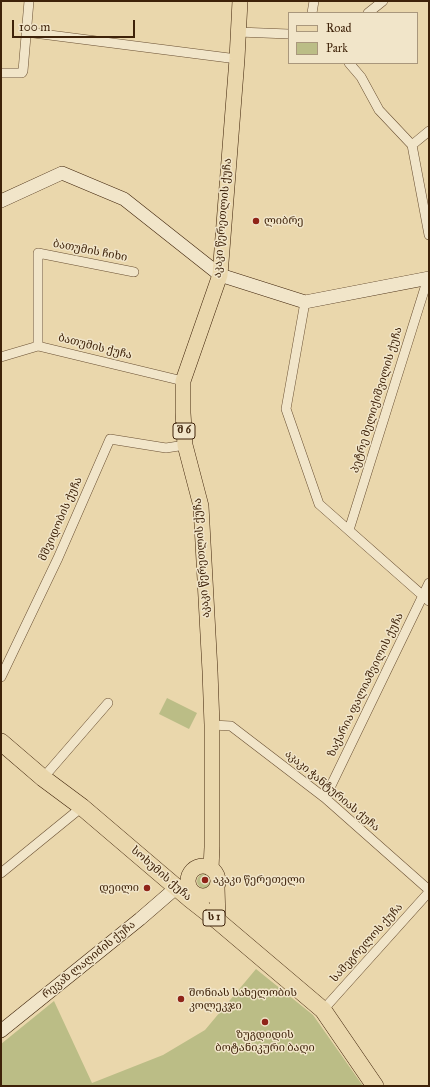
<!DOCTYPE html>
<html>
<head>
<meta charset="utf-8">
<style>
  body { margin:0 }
  #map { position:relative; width:430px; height:1087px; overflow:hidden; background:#ead7ac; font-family:"IM FELL Great Primer",serif }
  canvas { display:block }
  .frame { position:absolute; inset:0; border:2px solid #3e2209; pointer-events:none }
  .legend { position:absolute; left:288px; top:12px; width:130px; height:52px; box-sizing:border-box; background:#f1e5c9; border:1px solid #a9977c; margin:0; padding:5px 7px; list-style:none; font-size:12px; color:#3e2209 }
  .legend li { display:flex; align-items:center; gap:8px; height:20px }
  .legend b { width:20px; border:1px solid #a9977c }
  .scale { position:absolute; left:12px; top:20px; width:123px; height:18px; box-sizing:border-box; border:2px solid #3e2209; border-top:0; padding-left:5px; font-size:12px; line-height:14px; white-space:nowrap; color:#3e2209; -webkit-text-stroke:3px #f1e5c9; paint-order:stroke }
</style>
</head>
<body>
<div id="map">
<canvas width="430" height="1087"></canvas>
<div class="frame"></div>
<ul class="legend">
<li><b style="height:5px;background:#ead7ac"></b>Road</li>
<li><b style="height:11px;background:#bbbd86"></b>Park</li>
</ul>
<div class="scale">100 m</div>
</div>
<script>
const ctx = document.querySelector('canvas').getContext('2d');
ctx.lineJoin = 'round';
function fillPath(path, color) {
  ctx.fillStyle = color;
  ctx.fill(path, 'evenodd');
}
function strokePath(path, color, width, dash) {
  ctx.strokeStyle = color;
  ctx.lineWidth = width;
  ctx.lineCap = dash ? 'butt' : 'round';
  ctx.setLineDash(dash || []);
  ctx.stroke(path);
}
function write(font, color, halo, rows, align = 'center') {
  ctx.font = font + ' "IM FELL Great Primer","Noto Serif Georgian",serif';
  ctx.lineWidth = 3;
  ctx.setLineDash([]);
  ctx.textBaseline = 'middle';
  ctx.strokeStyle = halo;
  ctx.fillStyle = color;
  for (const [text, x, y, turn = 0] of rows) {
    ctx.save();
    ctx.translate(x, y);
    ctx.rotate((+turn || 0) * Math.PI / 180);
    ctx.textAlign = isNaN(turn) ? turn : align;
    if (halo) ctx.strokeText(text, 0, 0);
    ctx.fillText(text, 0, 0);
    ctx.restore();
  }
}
const green = new Path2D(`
  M167 698 197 713 189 729 159 714Z
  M197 881a7 7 0 1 1 14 0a7 7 0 1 1-14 0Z
  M256 969 313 1015 363 1086H1V1044L54 1001 92 1083 163 1055 205 1030Z`);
const street = new Path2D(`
  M312 13 314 1
  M368 13 383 1
  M26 32 237 59
  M238 32 289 34
  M349 63 361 77 379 110 412 145 429 235
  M1 73H22L23 71 29 1
  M412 145 429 131
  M305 302 286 409 319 504 429 601
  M38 346V253L134 272
  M1 357 38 346 183 381
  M349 530 428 278
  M1 677 58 558 110 439 166 448 185 445
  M212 725 231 726 325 798 429 890
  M43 778 108 703
  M325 798 429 583
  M1 873 82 807
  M323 1010 429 892`);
const secondary = new Path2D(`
  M1 201 62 173 124 199 220 275 305 302 429 278
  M1 1031 140 919 177 887`);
const primary = new Path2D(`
  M188 881a15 15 0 1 1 30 0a15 15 0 1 1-30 0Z
  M211 869 212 847V725L210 671 201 506 185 445 183 413V381L220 275 237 59 240 1
  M217 887 218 921`);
const highway = new Path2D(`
  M1 742 43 778 82 807 190 899 218 921 323 1010 375 1086`);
const markers = [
  [256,221,4,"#8f2418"],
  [205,880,4,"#8f2418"],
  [147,888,4,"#8f2418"],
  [181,999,4,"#8f2418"],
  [265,1022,4,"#8f2418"]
];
const shields = [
  [184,431,22],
  [214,918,22]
];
const shieldNames = [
  ["შ 6",184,431],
  ["ს 1",214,918]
];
const streetNames = [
  ["აკაკი წერეთლის ქუჩა",223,218,-85],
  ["ბათუმის ჩიხი",90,251,11],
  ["ბათუმის ქუჩა",95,347,14],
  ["პეტრე მელიქიშვილის ქუჩა",377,400,-73],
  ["მშვიდობის ქუჩა",61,519,-66],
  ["აკაკი წერეთლის ქუჩა",202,558,-94],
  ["ზაქარია ფალიაშვილის ქუჩა",366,685,-64],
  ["აკაკი ჭანტურიას ქუჩა",332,791,40],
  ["სოხუმის ქუჩა",161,874,41],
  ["სამეგრელოს ქუჩა",367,943,-48],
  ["რევაზ ლაღიძის ქუჩა",89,960,-39]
];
const poiNames = [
  ["ლიბრე",264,221],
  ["აკაკი წერეთელი",213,880],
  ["დეილი",139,888,"right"],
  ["შონიას სახელობის",189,993],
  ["კოლეკჯი",189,1006],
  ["ზუგდიდის",265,1035,"center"],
  ["ბოტანიკური ბაღი",265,1048,"center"]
];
fillPath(green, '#bbbd86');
strokePath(street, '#694f32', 10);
strokePath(secondary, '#3e2209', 14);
strokePath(primary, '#3e2209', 16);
strokePath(highway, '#3e2209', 18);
strokePath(street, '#f1e5c9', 9);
strokePath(secondary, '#f1e5c9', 13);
strokePath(primary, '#ead7ac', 15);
strokePath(highway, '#ead7ac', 17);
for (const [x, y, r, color] of markers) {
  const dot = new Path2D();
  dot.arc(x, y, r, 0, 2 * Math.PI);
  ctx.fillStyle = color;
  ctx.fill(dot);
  strokePath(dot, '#f1e5c9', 1.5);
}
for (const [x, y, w] of shields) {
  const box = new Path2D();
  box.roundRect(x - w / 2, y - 8, w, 16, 3);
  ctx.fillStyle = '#f1e5c9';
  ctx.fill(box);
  strokePath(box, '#3e2209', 1);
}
write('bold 10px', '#3e2209', null, shieldNames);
write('11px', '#3e2209', '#f1e5c9', streetNames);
write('11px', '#3e2209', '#f1e5c9', poiNames, 'left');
</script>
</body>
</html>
